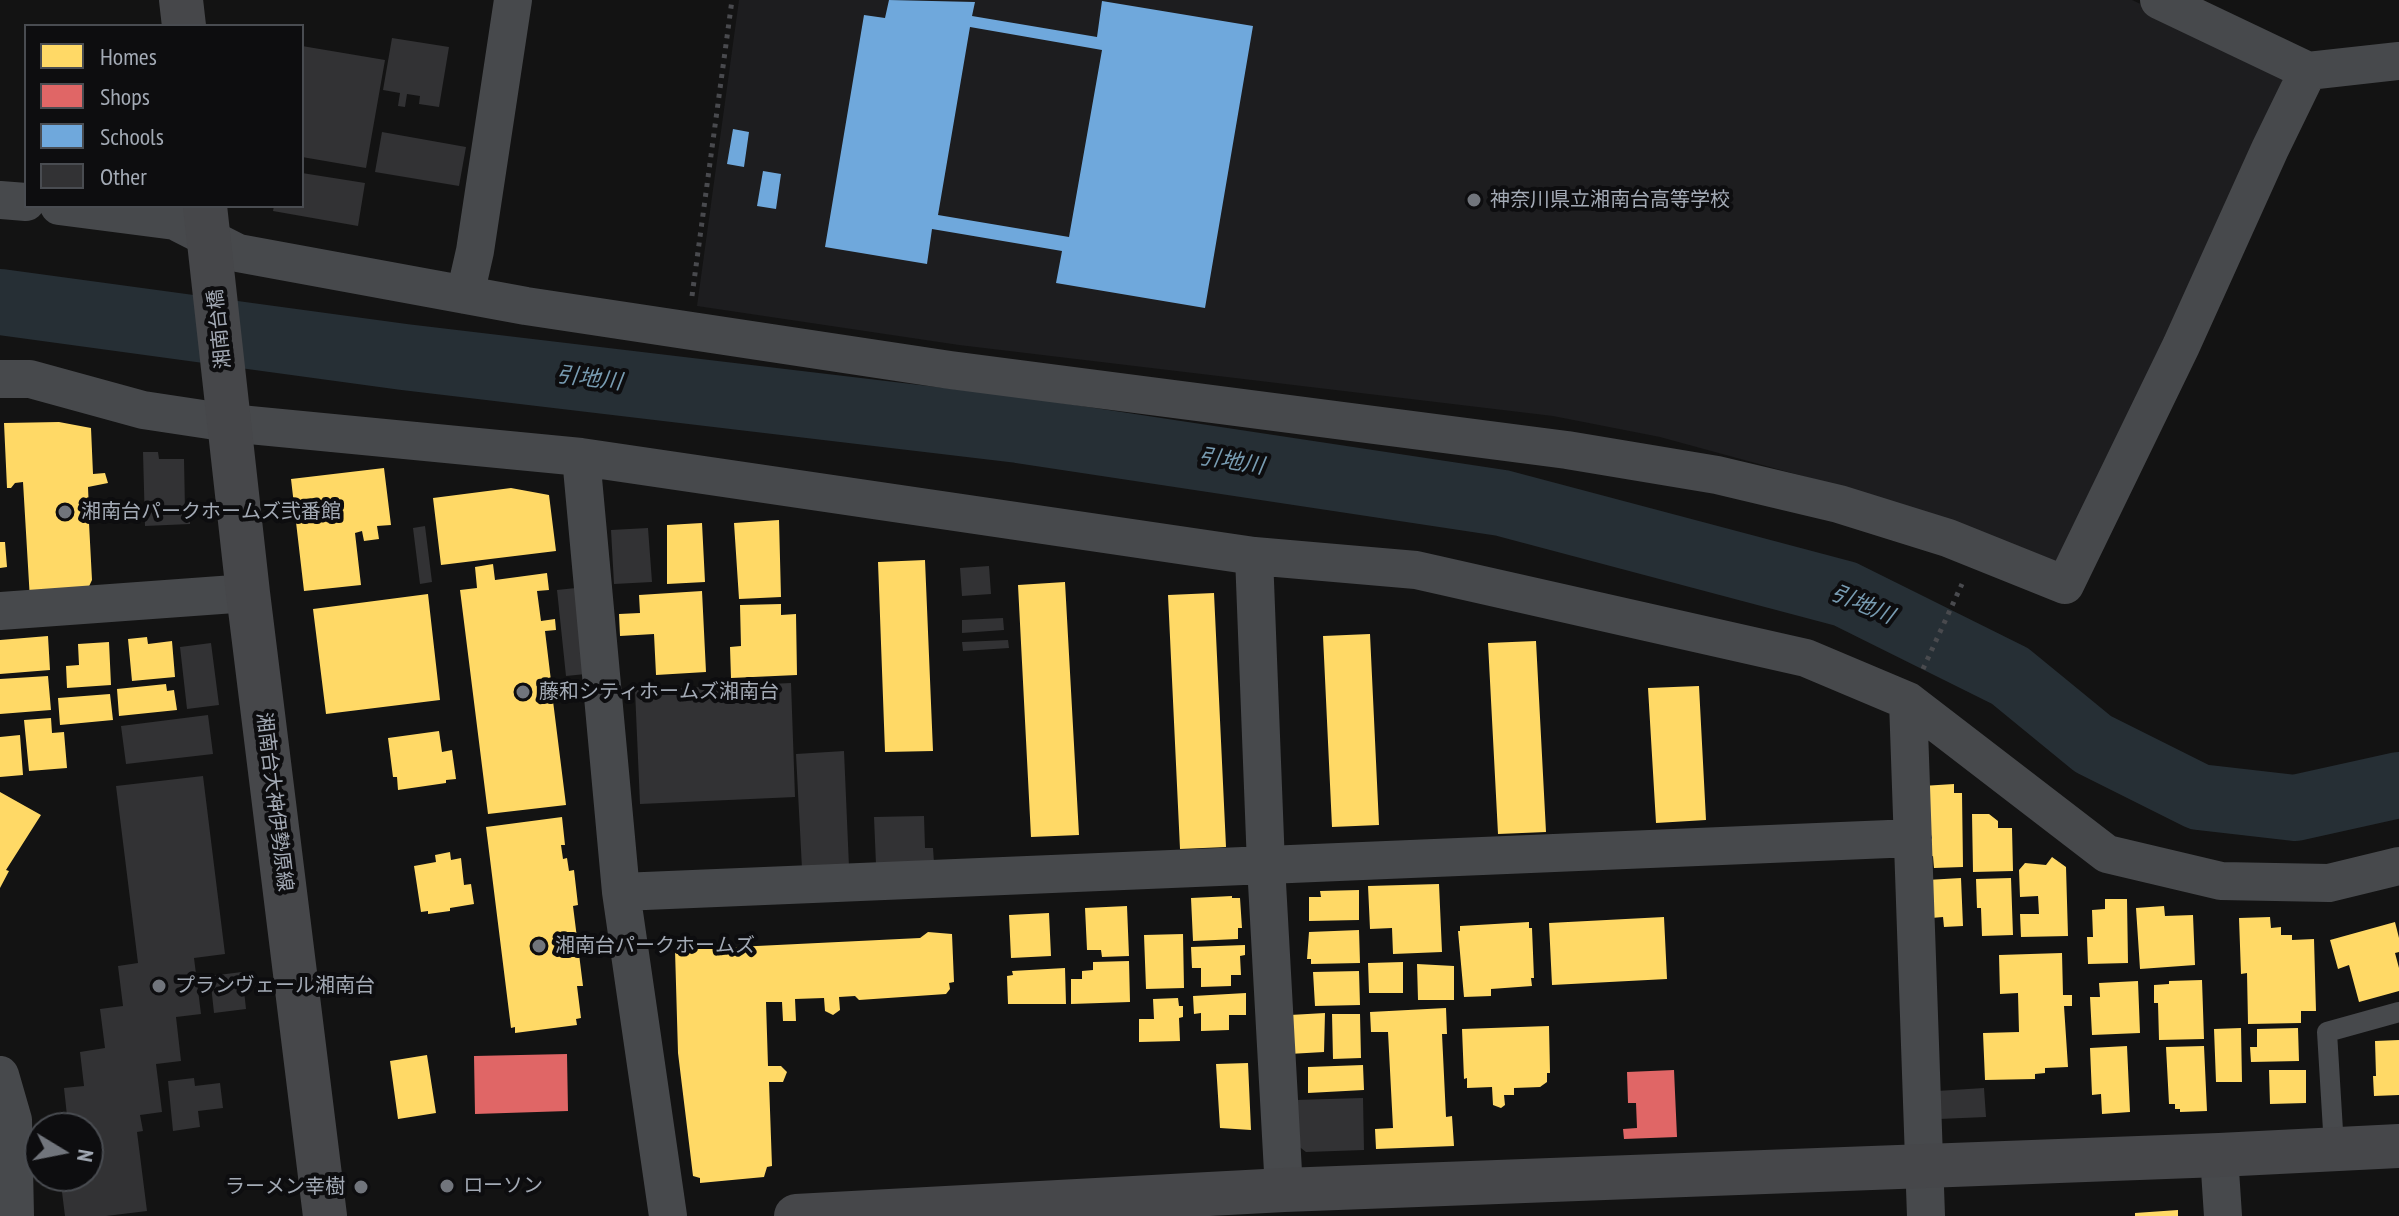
<!DOCTYPE html>
<html>
<head>
<meta charset="utf-8">
<style>
  body { margin:0 }
  #map { position:relative; width:2399px; height:1216px; overflow:hidden; background:#131313; font-family:"PT Sans Narrow",sans-serif }
  canvas { display:block }
  .legend { position:absolute; left:24px; top:24px; width:280px; height:184px; box-sizing:border-box; background:#0d0d0f; border:2px solid #494c51; margin:0; padding:10px 14px; list-style:none; font-size:24px; color:#a3aab5 }
  .legend li { display:flex; align-items:center; gap:16px; height:40px }
  .legend b { width:40px; border:2px solid #494c51 }
  .north { position:absolute; left:24px; top:1112px; width:80px; height:80px; box-sizing:border-box; background:#0d0d0f; border:2px solid #494c51; border-radius:50%; rotate:100deg; font-size:22px; font-weight:700; line-height:32px; text-align:center; color:#a3aab5 }
  .north::after { content:''; display:block; margin:auto; width:28px; height:36px; background:#71757c; clip-path:polygon(50% 0,100% 100%,50% 72%,0 100%) }
</style>
</head>
<body>
<div id="map">
<canvas width="2399" height="1216"></canvas>
<ul class="legend">
<li><b style="height:22px;background:#ffd966"></b>Homes</li>
<li><b style="height:22px;background:#e06666"></b>Shops</li>
<li><b style="height:22px;background:#6fa8dc"></b>Schools</li>
<li><b style="height:22px;background:#323234"></b>Other</li>
</ul>
<div class="north">N</div>
</div>
<script>
const ctx = document.querySelector('canvas').getContext('2d');
ctx.lineJoin = 'round';
function fillPath(path, color) {
  ctx.fillStyle = color;
  ctx.fill(path, 'evenodd');
}
function strokePath(path, color, width, dash) {
  ctx.strokeStyle = color;
  ctx.lineWidth = width;
  ctx.lineCap = dash ? 'butt' : 'round';
  ctx.setLineDash(dash || []);
  ctx.stroke(path);
}
function write(font, color, halo, rows, align = 'center') {
  ctx.font = font + ' "PT Sans Narrow","Noto Sans JP",sans-serif';
  ctx.lineWidth = 8;
  ctx.setLineDash([]);
  ctx.textBaseline = 'middle';
  ctx.strokeStyle = halo;
  ctx.fillStyle = color;
  for (const [text, x, y, turn = 0] of rows) {
    ctx.save();
    ctx.translate(x, y);
    ctx.rotate((+turn || 0) * Math.PI / 180);
    ctx.textAlign = isNaN(turn) ? turn : align;
    if (halo) ctx.strokeText(text, 0, 0);
    ctx.fillText(text, 0, 0);
    ctx.restore();
  }
}
const built = new Path2D(`
  M739 0H2132L2289 72 2065 566 1865 493 1660 437 1553 416 959 345 697 306Z`);
const homes = new Path2D(`
  M59 422 91 428 93 474 105 473 108 483 88 487 89 511 104 510 108 519 105 522 89 523 92 580 84 597 30 600 23 482 15 483 11 488H7L4 423Z
  M384 468 391 525 377 526 379 539 364 541 362 531 355 533 361 585 304 591 291 479Z
  M511 488 549 495 556 551 441 565 433 498Z
  M779 520 781 597 739 599 734 523Z
  M702 523 705 582 667 584V525Z
  M0 542H5L7 567 0 568Z
  M925 560 933 751 885 752 878 562Z
  M493 564 495 580 547 573 549 590 537 591 541 621 555 619 556 630 545 631 552 689 569 687 573 689 570 699 553 701 566 805 488 814 460 590 477 588 475 567Z
  M1065 582 1079 835 1031 837 1018 585Z
  M702 591 706 672 656 675 654 634 620 636 619 614 640 613 639 595Z
  M1214 593 1226 847 1180 849 1168 595Z
  M428 594 440 700 326 714 313 609Z
  M781 604V615L796 614 797 675 731 678 730 647 741 646 740 605Z
  M1370 634 1379 825 1332 827 1323 636Z
  M48 636 50 670 0 674V640Z
  M147 637 148 644 172 641 175 677 132 681 128 639Z
  M1536 641 1546 832 1498 834 1488 643Z
  M109 642 111 685 67 688 66 666 79 665 78 644Z
  M48 676 51 710 0 714V679Z
  M166 684 167 691 174 690 177 710 119 716 117 689Z
  M1699 686 1706 820 1656 823 1648 688Z
  M110 694 113 720 60 725 58 698Z
  M51 718 52 733 64 732 67 768 29 771 24 720Z
  M439 731 442 752 452 750 456 779 446 780V783L398 790 397 777H393L388 738Z
  M20 735 23 775 0 777V737Z
  M1954 784V793H1962L1963 867 1934 868 1933 856 1930 857 1922 786Z
  M0 792 41 815 6 870 9 871 0 888Z
  M1972 814H1989L1998 821V828H2012L2013 871 1973 872Z
  M562 817 565 845H561L563 859 567 858 569 871 574 870 578 905 573 906 583 986H577L581 1018 576 1019 577 1025 515 1033V1027L511 1028 486 827Z
  M450 852 451 860 461 858 464 885 471 884 474 904 450 908V911L428 914V911L421 912 414 866 436 862 435 855Z
  M2052 857 2066 867 2068 936 2021 937 2020 914H2039L2038 896 2020 897 2019 870 2025 863 2046 865Z
  M1961 878 1963 926 1944 927 1943 917 1931 918 1927 880Z
  M2011 878 2013 935 1982 936 1981 908H1977L1976 879Z
  M1439 884 1442 952 1393 954 1392 928 1370 929 1368 886Z
  M1359 890V920L1309 921V897H1321L1320 891Z
  M1232 896V898H1240L1242 928H1238V939L1193 941 1191 898Z
  M2105 899H2127L2128 963 2088 964 2087 937H2093L2092 910 2105 909Z
  M1127 906 1129 956 1102 957 1101 950H1087L1085 908Z
  M2164 906 2165 916 2193 915 2195 965 2140 969 2136 908Z
  M1049 913 1051 956 1011 958 1009 915Z
  M1664 917 1667 979 1552 985 1549 923Z
  M2270 917 2271 928 2281 927V935H2292V940L2314 939 2316 1011H2301V1023L2248 1024 2247 973 2241 974 2239 918Z
  M1529 922V928H1532L1534 978H1531L1532 986 1491 989V996L1464 997 1458 931H1460V926Z
  M2395 922 2399 938V952L2395 953 2399 968V991L2359 1002 2349 965 2338 969 2330 940Z
  M1359 930 1360 963 1311 964V959H1307L1309 932Z
  M928 932 952 934 954 982 949 983 950 989 946 994 859 1000 855 996 839 997 840 1010 833 1015 825 1011 824 998 795 999 796 1021H783L782 1002H766L768 1066H781L787 1072 783 1082H769L772 1166 767 1167 764 1177 700 1183V1178L693 1176 678 1053 675 950 920 938Z
  M1183 934 1184 988 1146 989 1144 935Z
  M1245 945V955L1240 956 1241 975H1231V986L1201 987V968H1192L1191 947Z
  M2062 953 2063 995H2072V1006H2064L2068 1067 2045 1068V1073L2035 1074V1079L1985 1080 1983 1033 2019 1032 2018 993 2000 994 1999 955Z
  M1129 961 1130 1002 1071 1004V979H1082V971L1093 970V962Z
  M1403 962V993H1369L1368 963Z
  M1417 964 1454 966V1000H1418Z
  M1065 968 1066 1004H1008L1007 976 1013 975 1012 971Z
  M1359 971 1360 1005 1315 1006 1313 972Z
  M2202 980 2204 1039 2159 1040 2158 1003H2154V985L2169 984V981Z
  M2138 981 2140 1033 2092 1035 2090 997H2100L2099 983Z
  M1246 993V1015H1229V1030L1201 1031V1013L1194 1014 1193 996Z
  M1178 998 1179 1006H1183V1017L1179 1018 1180 1041 1139 1042V1019H1154L1153 999Z
  M1446 1008 1447 1034H1442L1446 1117 1452 1116 1454 1146 1376 1149 1375 1129 1393 1128 1388 1032H1371L1370 1012Z
  M1325 1013 1324 1052 1289 1054 1290 1015Z
  M1332 1014H1360L1361 1058 1333 1059Z
  M1549 1026 1550 1073H1547V1082L1540 1087 1514 1088V1095H1504L1505 1105 1501 1108 1493 1105 1492 1087 1467 1088V1078L1464 1079 1462 1029Z
  M2241 1028 2242 1082H2216L2214 1029Z
  M2298 1028 2299 1061 2251 1062 2250 1047H2257V1029Z
  M2399 1040V1095L2374 1096 2373 1076H2376L2375 1041Z
  M2127 1046 2130 1112 2102 1114 2101 1094 2092 1095 2090 1048Z
  M2204 1046 2207 1111 2180 1112V1109H2175V1104H2169L2166 1047Z
  M427 1055 436 1113 398 1119 390 1061Z
  M1248 1063 1251 1130 1220 1128 1216 1064Z
  M1363 1065 1364 1090 1308 1093V1067Z
  M2269 1070H2306V1103L2270 1104Z
  M2178 1210V1216H2135V1213Z`);
const shops = new Path2D(`
  M567 1054 568 1111 475 1114 474 1056Z
  M1674 1070 1677 1137 1624 1139 1623 1129 1637 1128 1636 1103H1628L1627 1072Z`);
const schools = new Path2D(`
  M889 0 975 2 972 16 1097 37 1102 1 1253 26 1205 308 1056 283 1062 251 932 229 927 264 825 247 864 15 885 18ZM970 27 1102 50 1069 237 938 215Z
  M733 129 749 132 744 167 727 164Z
  M763 171 781 174 776 209 757 206Z`);
const river = new Path2D(`
  M0 302 404 357 1019 430 1502 503 1845 594 2010 676 2093 744 2199 797 2295 808 2399 785`);
const building = new Path2D(`
  M392 38 449 47 439 107 419 104 420 96 407 94 405 107 398 106 400 93 383 90Z
  M302 46 385 60 366 168 302 157Z
  M382 132 466 147 459 186 375 172Z
  M302 173 365 183 358 226 273 211 274 206H302Z
  M143 452H158L159 459H184L185 510 190 509V524L145 526Z
  M425 526 432 582 420 584 413 528Z
  M648 528 652 582 614 584 611 530Z
  M989 566 991 594 962 596 960 568Z
  M576 588 586 674 566 676 557 590Z
  M1003 618 1004 630 962 633V620Z
  M1008 640 1009 648 963 651 962 642Z
  M211 643 219 705 187 709 180 647Z
  M791 683 795 797 640 804 635 690Z
  M208 715 213 754 126 764 121 726Z
  M844 751 849 867 802 869 796 754Z
  M203 776 225 954 194 958 201 1014 176 1017 181 1061 156 1064 162 1112 140 1115 143 1131 137 1132 147 1211 106 1216H65L60 1176H88V1128H57L68 1125 64 1088 84 1086 80 1052 105 1048 100 1009 123 1006 118 966 138 963 116 786Z
  M924 816 925 848H933L934 863 876 865 874 817Z
  M242 972 246 1009 214 1013 210 976Z
  M194 1078 195 1086 220 1083 223 1108 198 1111 200 1127 173 1131 168 1081Z
  M1984 1088 1986 1117 1939 1119 1937 1091Z
  M1363 1098 1364 1150 1306 1152 1297 1145 1295 1100Z`);
const path = new Path2D(`
  M692 296 732 0
  M1923 669 1962 584`);
const lane = new Path2D(`
  M2334 1147 2327 1032 2399 1012`);
const street = new Path2D(`
  M2159 0 2308 71 2399 61
  M0 200 26 202
  M59 206 175 221 238 253 526 306 950 370 1567 450 1717 475 1839 504 1948 538 2065 585 2181 346 2270 149 2308 71
  M465 295 475 251 513 0
  M0 379H30L143 410 229 423 581 457 1254 556 1416 570 1806 658 1908 701 2107 854 2221 881 2329 883 2399 866
  M581 457 621 892 668 1216
  M1254 556 1266 865 1284 1190
  M0 611 248 593
  M1908 701 1926 1216
  M621 892 1913 838
  M0 1075 13 1120 15 1216
  M2219 1155 2223 1216`);
const secondary = new Path2D(`
  M181 0 184 26
  M205 206 248 593 325 1216
  M796 1216 1284 1190 2219 1155 2399 1146`);
const markers = [
  [1474,200,8,"#71757c"],
  [65,512,8,"#71757c"],
  [523,692,8,"#71757c"],
  [539,946,8,"#71757c"],
  [159,986,8,"#71757c"],
  [447,1186,8,"#71757c"],
  [361,1187,8,"#71757c"]
];
const poiNames = [
  ["神奈川県立湘南台高等学校",1490,200],
  ["湘南台パークホームズ弐番館",81,512],
  ["藤和シティホームズ湘南台",539,692],
  ["湘南台パークホームズ",555,946],
  ["プランヴェール湘南台",175,986],
  ["ローソン",463,1186],
  ["ラーメン幸樹",345,1187,"right"]
];
const streetNames = [
  ["湘南台橋",220,329,-96],
  ["湘南台大神伊勢原線",274,802,83]
];
const waterNames = [
  ["引地川",589,379,7],
  ["引地川",1231,462,9],
  ["引地川",1862,605,23]
];
fillPath(built, '#1d1d1f');
fillPath(homes, '#ffd966');
fillPath(shops, '#e06666');
fillPath(schools, '#6fa8dc');
strokePath(river, '#262f35', 66);
fillPath(building, '#323234');
strokePath(path, '#494a4e', 5, [4, 6]);
strokePath(lane, '#47494c', 20);
strokePath(street, '#47494c', 38);
strokePath(secondary, '#46474a', 44);
for (const [x, y, r, color] of markers) {
  const dot = new Path2D();
  dot.arc(x, y, r, 0, 2 * Math.PI);
  ctx.fillStyle = color;
  ctx.fill(dot);
  strokePath(dot, '#0d0d0f', 3);
}
write('20px', '#a3aab5', '#0d0d0f', poiNames, 'left');
write('20px', '#a3aab5', '#0d0d0f', streetNames);
write('italic 22px', '#789cb2', '#0d0d0f', waterNames);
</script>
</body>
</html>
